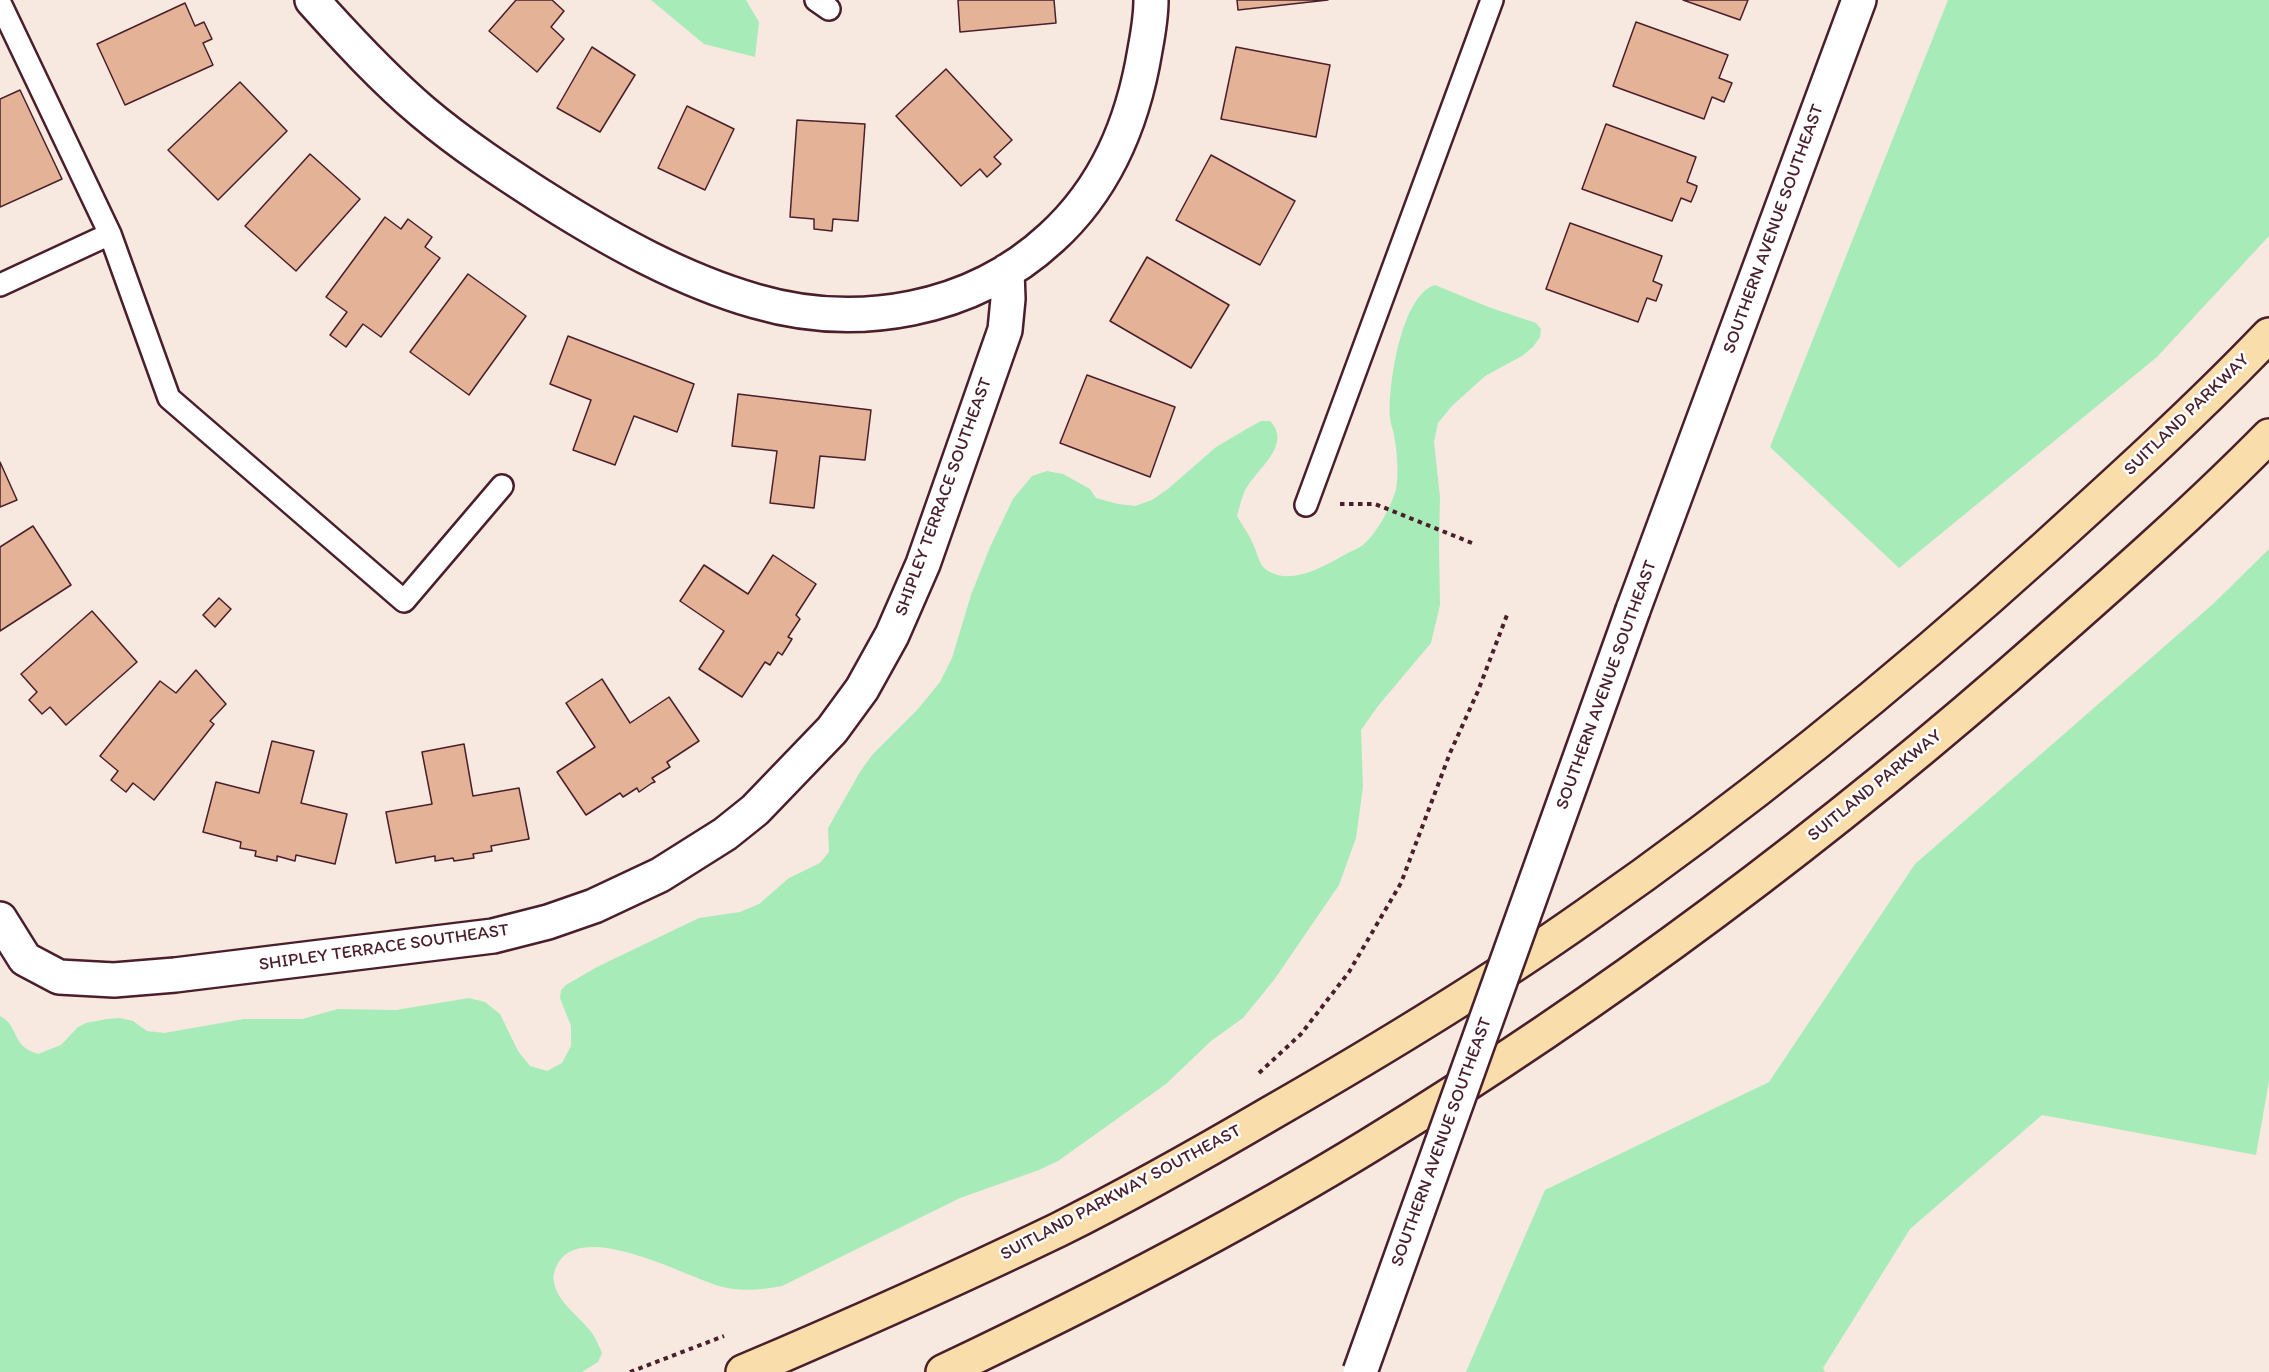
<!DOCTYPE html>
<html>
<head>
<meta charset="utf-8">
<style>
  body { margin:0 }
  canvas { display:block; background:#f7e8e0 }
</style>
</head>
<body>
<canvas width="2269" height="1372"></canvas>
<script>
const ctx = document.querySelector('canvas').getContext('2d');
ctx.lineJoin = 'round';
function fillPath(path, color) {
  ctx.fillStyle = color;
  ctx.fill(path, 'evenodd');
}
function strokePath(path, color, width, dash) {
  ctx.strokeStyle = color;
  ctx.lineWidth = width;
  ctx.lineCap = dash ? 'butt' : 'round';
  ctx.setLineDash(dash || []);
  ctx.stroke(path);
}
function write(font, color, halo, rows, align = 'center') {
  ctx.font = font + ' Itim,sans-serif';
  ctx.lineWidth = 5;
  ctx.setLineDash([]);
  ctx.textBaseline = 'middle';
  ctx.strokeStyle = halo;
  ctx.fillStyle = color;
  for (const [text, x, y, turn = 0] of rows) {
    ctx.save();
    ctx.translate(x, y);
    ctx.rotate((+turn || 0) * Math.PI / 180);
    ctx.textAlign = isNaN(turn) ? turn : align;
    if (halo) ctx.strokeText(text, 0, 0);
    ctx.fillText(text, 0, 0);
    ctx.restore();
  }
}
const green = new Path2D(`
  M651 0H746L759 22 755 57 704 44Z
  M1948 0H2269V236L2157 357 1899 568 1770 447Z
  M1435 285 1491 308 1536 323 1541 329 1540 337 1533 347 1522 356 1485 376 1452 406 1438 423 1434 442 1440 497 1439 544 1440 605 1431 643 1378 706 1361 730 1363 787 1356 838 1339 885 1274 980 1243 1018 1211 1041 1166 1084 1058 1161 1039 1170 960 1198 782 1286C761 1290 740 1292 719 1286 684 1275 588 1223 560 1260 556 1266 552 1275 554 1282 557 1302 580 1317 592 1333 596 1339 599 1346 602 1353L598 1362 582 1372H0V1016C20 1026 10 1046 38 1054L61 1045 78 1027 86 1023 107 1019 120 1018 133 1021 147 1031 164 1033 244 1019H302L338 1009 396 1010 469 998 485 1002 500 1014 518 1051 530 1066 547 1071 562 1063 571 1046V1026L560 998 561 990 566 985 597 967 699 918 740 912 759 904 789 878 820 863 829 852 828 828 860 772 872 755 918 709 940 682 952 658 971 595 990 547 1013 499 1032 476 1047 471 1063 474 1090 489 1096 498 1118 504 1135 506 1152 500 1168 489 1216 447 1250 427 1261 421H1270C1294 446 1253 471 1244 493 1241 500 1239 509 1237 516 1242 525 1249 534 1253 544 1258 553 1258 565 1268 571 1293 586 1326 565 1348 553 1353 550 1360 548 1364 544 1377 533 1392 505 1396 489 1399 472 1397 451 1394 435 1393 429 1390 423 1390 417 1388 386 1401 295 1435 285Z
  M2269 549V1081L2256 1155 2042 1115 1910 1229 1823 1368 1825 1372H1466L1545 1190 1769 1082 1915 864 2213 604Z`);
const building = new Path2D(`
  M516 0H552L564 11 551 27 564 39 537 72 489 31Z
  M958 0H1054L1056 23 960 32Z
  M1237 0H1328L1238 10Z
  M1683 0H1748L1740 20Z
  M185 3 195 26 204 22 212 39 203 43 213 65 125 105 97 44Z
  M1636 22 1728 55 1719 78 1732 83 1724 102 1712 97 1704 119 1613 86Z
  M592 47 635 75 600 132 557 108Z
  M1236 47 1330 65 1316 137 1221 119Z
  M946 69 1012 140 994 157 1001 164 987 177 980 169 961 186 896 116Z
  M240 82 287 131 218 200 168 150Z
  M20 90 62 179 0 207V99Z
  M687 106 734 129 705 190 658 168Z
  M797 120 865 124 858 221 833 219 832 231 814 229V219L790 217Z
  M1606 124 1696 157 1687 182 1697 186 1696 190 1691 202 1681 198 1672 221 1582 189Z
  M310 154 360 199 296 271 245 226Z
  M1211 155 1295 201 1260 265 1176 220Z
  M385 217 401 229 408 219 432 237 425 247 440 258 381 337 363 324 346 347 330 335 347 312 326 297Z
  M1570 223 1662 256 1653 281 1662 285 1656 301 1647 298 1638 322 1546 289Z
  M1147 257 1229 305 1191 368 1110 321Z
  M468 274 526 316 469 395 410 352Z
  M568 336 694 384 677 432 634 416 615 465 573 450 591 400 550 384Z
  M1087 375 1175 407 1150 477 1060 443Z
  M738 394 871 410 865 460 820 456 814 508 770 503 777 451 732 446Z
  M0 462 17 500 0 507Z
  M33 526 71 585 0 631V547Z
  M773 555 816 584 796 615 800 619 788 637 792 639 782 655 778 652 770 665 765 662 742 697 699 669 724 631 680 601 704 565 748 594Z
  M219 598 231 609 215 627 203 615Z
  M92 611 137 662 66 725 50 707 42 714 29 700 37 692 21 674Z
  M196 670 226 704 210 721 214 724 154 800 133 783 126 792 111 780 118 771 100 756 160 681 176 693Z
  M602 679 630 723 669 697 699 741 667 762 670 767 652 778 655 782 652 783 639 792 637 788 623 797 620 793 586 815 557 772 595 747 566 703Z
  M272 741 314 751 301 803 347 814 335 864 296 855 295 861 277 856V861L255 856 256 851 240 848 241 842 203 832 216 782 259 793Z
  M464 744 473 796 519 788 529 839 491 846 492 851 473 854 474 858 454 861 453 858 435 861V856L396 863 386 812 432 804 422 752Z`);
const path = new Path2D(`
  M1340 504H1375L1472 543
  M1259 1073 1301 1034 1349 972 1401 883 1450 753 1478 691 1507 615
  M630 1372 724 1336`);
const service = new Path2D(`
  M816 0 829 9
  M0 3 110 234 169 398 404 601 502 486
  M0 285 110 234
  M1306 505 1492 0`);
const minor = new Path2D(`
  M312 0C347 39 383 78 423 112 462 145 505 173 547 200 612 241 682 280 755 301 857 331 972 311 1051 238 1106 188 1133 123 1145 50 1148 34 1151 17 1151 0
  M0 919 25 959 59 977 114 980 175 975 493 936 548 922 594 906 660 875 725 834 755 810 832 730 862 689 892 635 923 564 1005 330 1008 299 1007 271`);
const secondary = new Path2D(`
  M1633 610 1859 0`);
const trunk = new Path2D(`
  M743 1372C849 1327 954 1280 1058 1230 1130 1194 1201 1154 1271 1113 1379 1051 1485 987 1587 915 1748 803 1900 679 2046 547 2122 478 2198 409 2269 335
  M943 1372C1088 1303 1233 1229 1370 1145 1610 998 1836 828 2046 642 2122 575 2198 508 2269 436`);
const secondaryBridge = new Path2D(`
  M1360 1372 1633 610`);
const streetNames = [
  ["SOUTHERN AVENUE SOUTHEAST",1774,229,-70],
  ["SUITLAND PARKWAY",2187,415,-44],
  ["SHIPLEY TERRACE SOUTHEAST",944,497,-70],
  ["SOUTHERN AVENUE SOUTHEAST",1607,685,-70],
  ["SUITLAND PARKWAY",1875,786,-39],
  ["SHIPLEY TERRACE SOUTHEAST",384,948,-8],
  ["SOUTHERN AVENUE SOUTHEAST",1442,1142,-70],
  ["SUITLAND PARKWAY SOUTHEAST",1121,1193,-28]
];
fillPath(green, '#a7ecb8');
fillPath(building, '#e4b296');
strokePath(building, '#4a1f2b', 1.5);
strokePath(service, '#4a1f2b', 26);
strokePath(minor, '#4a1f2b', 38);
strokePath(secondary, '#4a1f2b', 38);
strokePath(trunk, '#4a1f2b', 38);
strokePath(path, '#4a1f2b', 4, [4.5, 4.5]);
strokePath(service, '#fff', 21);
strokePath(minor, '#fff', 33);
strokePath(secondary, '#fff', 33);
strokePath(trunk, '#f9deab', 33);
strokePath(secondaryBridge, '#4a1f2b', 38, []);
strokePath(secondaryBridge, '#fff', 33);
write('18px', '#4a1f2b', '#fff', streetNames);
</script>
</body>
</html>
